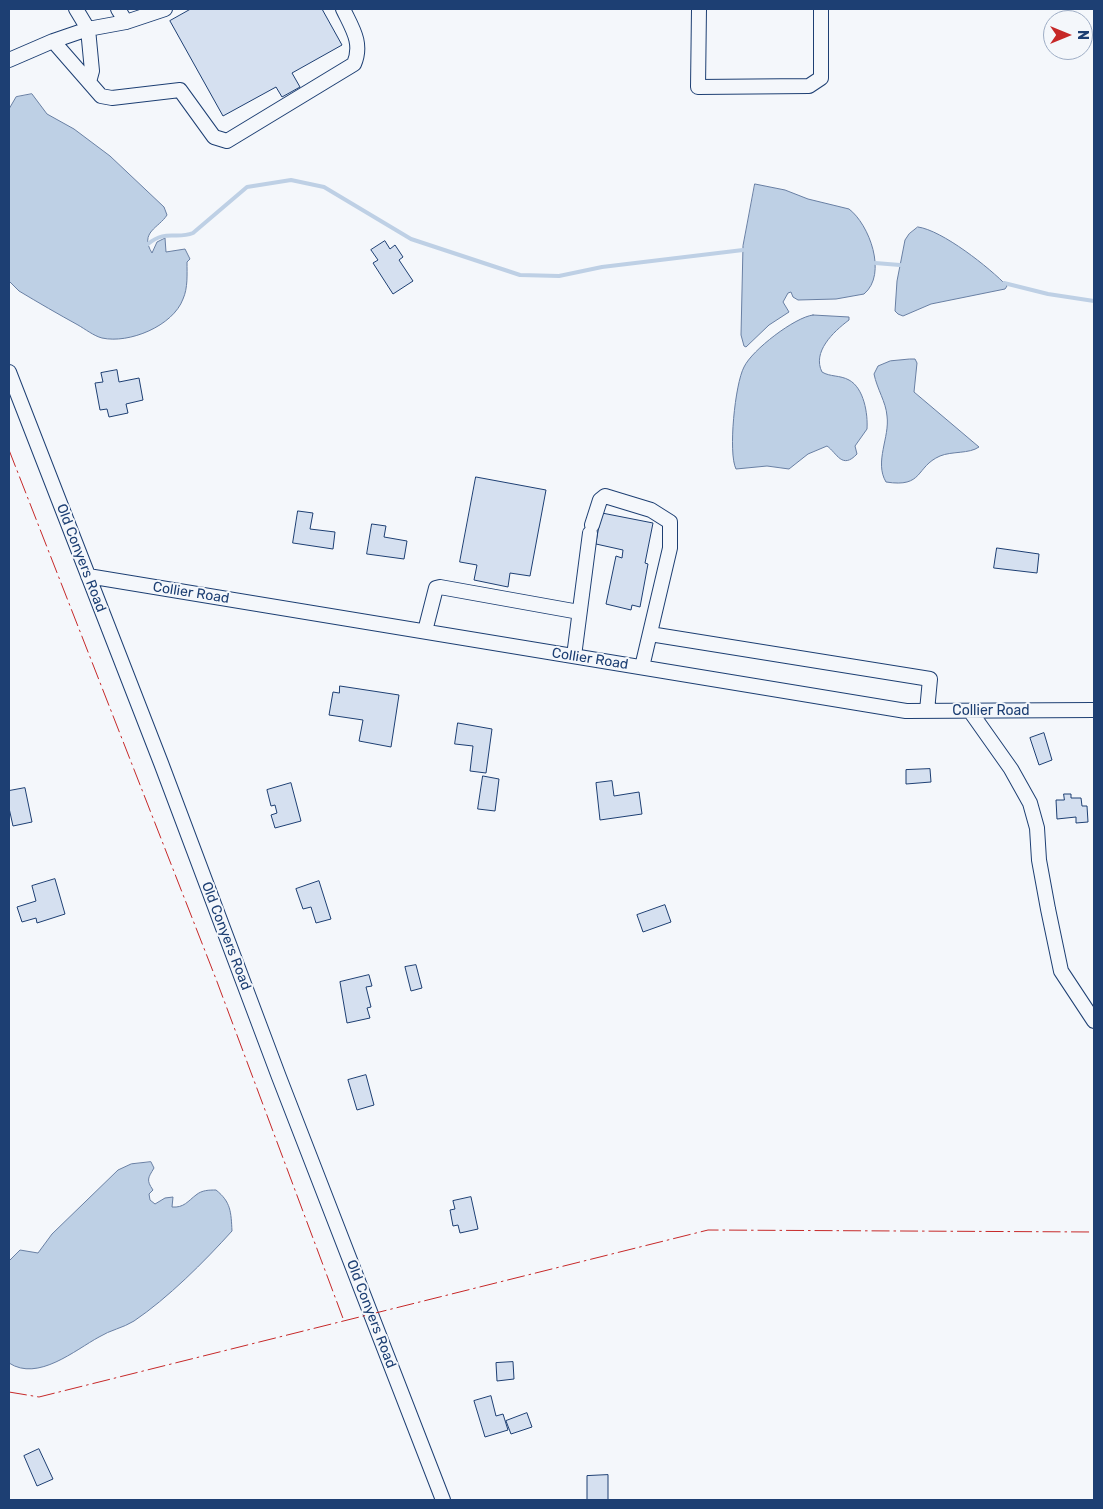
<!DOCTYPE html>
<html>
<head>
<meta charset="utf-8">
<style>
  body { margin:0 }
  #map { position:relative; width:1103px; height:1509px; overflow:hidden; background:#f4f7fb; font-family:Rubik,sans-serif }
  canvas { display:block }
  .frame { position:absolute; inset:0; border:10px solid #1d3f73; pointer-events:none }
  .north { position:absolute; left:1043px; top:10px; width:50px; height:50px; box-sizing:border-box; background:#f4f7fb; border:1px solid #9eadc5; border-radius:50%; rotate:90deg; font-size:14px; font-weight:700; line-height:20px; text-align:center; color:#1d3f73 }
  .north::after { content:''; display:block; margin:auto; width:18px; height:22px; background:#c62828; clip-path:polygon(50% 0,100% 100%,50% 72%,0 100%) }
</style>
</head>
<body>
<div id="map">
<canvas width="1103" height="1509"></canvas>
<div class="frame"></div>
<div class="north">N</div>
</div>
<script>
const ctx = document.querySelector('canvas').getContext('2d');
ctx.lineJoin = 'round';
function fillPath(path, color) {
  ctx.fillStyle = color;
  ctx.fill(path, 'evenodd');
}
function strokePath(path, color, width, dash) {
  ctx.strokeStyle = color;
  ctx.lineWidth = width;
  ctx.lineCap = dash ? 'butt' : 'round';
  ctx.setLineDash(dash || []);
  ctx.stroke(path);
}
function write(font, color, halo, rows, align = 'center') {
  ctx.font = font + ' Rubik,sans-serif';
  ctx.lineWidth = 4;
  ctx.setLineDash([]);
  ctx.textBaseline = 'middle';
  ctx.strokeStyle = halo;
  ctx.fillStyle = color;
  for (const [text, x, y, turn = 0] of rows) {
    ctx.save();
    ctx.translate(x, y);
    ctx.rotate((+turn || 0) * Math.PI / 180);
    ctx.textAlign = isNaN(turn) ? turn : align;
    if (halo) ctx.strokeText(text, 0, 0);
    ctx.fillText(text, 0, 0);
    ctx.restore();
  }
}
const water = new Path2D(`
  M32 94 47 114 74 129 110 156 164 207 167 215C159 228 139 232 152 253L157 242 165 238 166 252 185 249 190 259 187 262C187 274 188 288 183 299 173 326 129 344 102 338 94 336 85 329 78 325 58 314 39 303 19 291L9 281V109L16 97Z
  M755 184 785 190 808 199 849 209C869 224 888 274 864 294L836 299 798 300 793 297 791 292 788 293 783 302 789 312 769 325 746 347 744 346 741 335 743 246Z
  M918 227C942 230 990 268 1007 286L1005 289 931 304 903 316 898 314 895 311 897 281 905 240 909 234Z
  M813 315 849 317V320C833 332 812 352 822 372 830 377 840 375 849 380 864 388 868 414 867 429L855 446 857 454C842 470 837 453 827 446L808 454 789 469 767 466 736 469C728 453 735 384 744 367 752 350 795 317 813 315Z
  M910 359H915L917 363 914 392 979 447C969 454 952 451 940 456 915 467 924 488 886 482 874 462 890 437 887 416 886 402 877 389 874 374L878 366 890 361Z
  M151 1162 154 1168C148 1178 146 1180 153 1190L149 1194 150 1200 155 1204 165 1198 173 1197 172 1207C184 1208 188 1201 196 1195 202 1190 209 1190 216 1190 231 1202 231 1212 232 1231 204 1262 168 1298 134 1321 123 1328 110 1330 99 1337 75 1350 38 1382 9 1363V1261L20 1250 38 1253 52 1234 118 1170 131 1164Z`);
const stream = new Path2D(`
  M148 244C166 229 176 240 193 233L247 187 291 180 324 187 411 239 520 275 559 276 602 267 743 250
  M875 263 900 265
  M1004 283 1048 294 1094 301`);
const building = new Path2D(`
  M191 9H322L342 45 292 73 300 87 282 97 276 87 223 116 170 21Z
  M385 241 390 249 395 245 403 257 399 260 413 281 393 294 373 263 378 260 371 250Z
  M117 370 119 382 139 378 143 400 126 404 128 413 109 417 107 409 100 410 95 383 103 382 101 373Z
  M476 477 546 490 530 576 510 573 508 587 474 580 477 565 460 562Z
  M298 511 313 513 310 529 335 532 333 549 293 543Z
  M602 513 653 523 645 563 648 564 640 607 632 605 631 610 606 604 616 556 622 558 623 550 596 544Z
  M372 524 386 526 384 537 407 541 404 559 367 554Z
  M997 548 1039 554 1037 573 994 568Z
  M340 686 399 695 391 747 359 741 363 720 329 715 333 692 339 693Z
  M458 723 492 729 486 773 470 771 473 746 455 744Z
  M1044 733 1052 760 1039 765 1030 738Z
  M930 769 931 782 906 784V770Z
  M483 776 499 779 495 811 478 809Z
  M612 781 614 796 639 792 642 814 600 820 596 783Z
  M291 783 301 821 275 828 271 815 277 813 275 805 271 806 267 790Z
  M25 788 32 822 13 826 9 808V791Z
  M1064 794H1071V798H1081L1082 806H1087L1088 822 1076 823V817L1057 819 1056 800H1064Z
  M55 879 65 914 37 923 36 918 22 922 17 907 36 901 32 886Z
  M319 881 331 919 316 923 311 907 303 909 296 889Z
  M665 905 671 922 643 932 637 915Z
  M416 965 422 988 411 991 405 967Z
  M369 975 372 986 366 987 371 1007 367 1008 370 1018 347 1023 340 982Z
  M366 1075 374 1105 357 1110 348 1080Z
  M471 1197 478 1229 460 1233 458 1225 453 1226 450 1210 455 1209 453 1201Z
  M513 1362 514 1379 497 1381 496 1363Z
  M491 1396 496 1416 503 1414 508 1430 485 1437 474 1401Z
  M527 1413 532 1427 511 1434 506 1421Z
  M39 1449 53 1479 37 1486 24 1456Z
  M608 1475V1500H587V1476Z`);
const minor = new Path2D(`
  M76 9 88 29 92 71 89 82
  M118 9 126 22
  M699 9 698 87 809 86 821 78V9
  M53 41 88 29 126 22 165 9
  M9 60 53 41 101 96 112 98 180 90 214 137 227 141 354 64C363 43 352 28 343 9
  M9 372 161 763 279 1077 443 1500
  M592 525 600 500 605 496 651 510 670 522V548L642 667
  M88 576 906 711 1094 710
  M425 631 436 588 440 587 579 612
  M650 634 930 679 927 711
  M574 656 590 533
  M970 711 1011 769 1030 803 1037 828 1039 860 1048 909 1061 971 1094 1021`);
const power = new Path2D(`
  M9 450 216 979 344 1321
  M9 1392 39 1397 708 1230 1094 1232`);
const streetNames = [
  ["Old Conyers Road",81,558,69],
  ["Collier Road",191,593,9],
  ["Collier Road",590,659,9],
  ["Collier Road",991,711],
  ["Old Conyers Road",226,936,69],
  ["Old Conyers Road",371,1314,69]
];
fillPath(water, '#bed0e5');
strokePath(water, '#687fa3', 1);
strokePath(stream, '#bed0e5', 4);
fillPath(building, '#d5e0f0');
strokePath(building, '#1d3f73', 1);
strokePath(minor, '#1d3f73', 16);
strokePath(minor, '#f4f7fb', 14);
strokePath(power, '#c62828', 1, [18, 4, 2.5, 4]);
write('14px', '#1d3f73', '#f4f7fb', streetNames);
</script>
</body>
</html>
